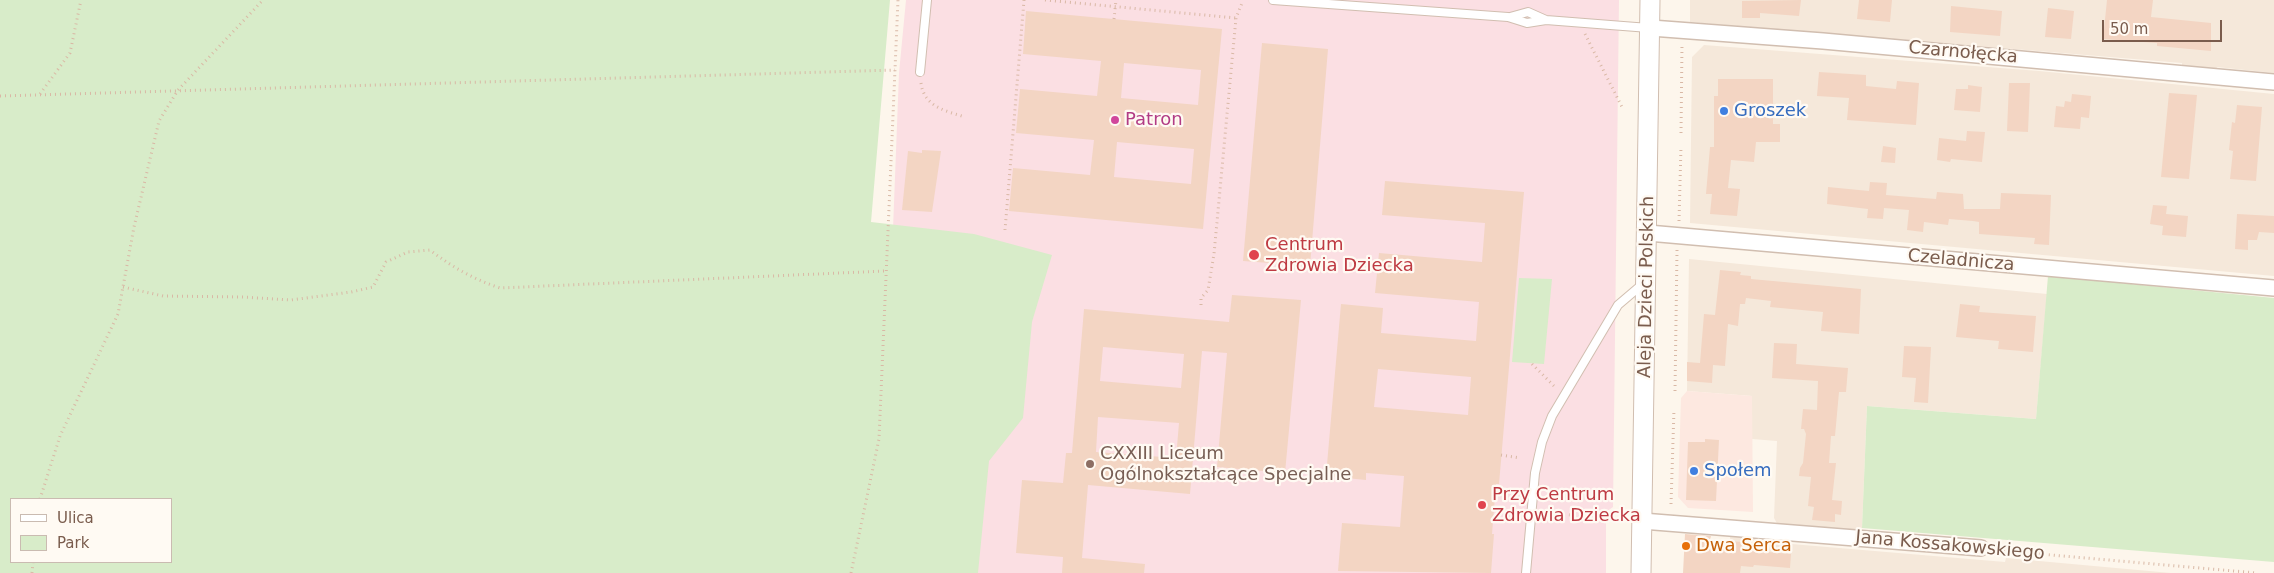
<!DOCTYPE html>
<html>
<head>
<meta charset="utf-8">
<style>
  body { margin:0 }
  #map { position:relative; width:2274px; height:573px; overflow:hidden; background:#fdf6ec; font-family:"DejaVu Sans",sans-serif }
  canvas { display:block }
  .legend { position:absolute; left:10px; top:498px; width:162px; height:65px; box-sizing:border-box; background:#fffaf3; border:1px solid #cabbb1; margin:0; padding:6px 9px; list-style:none; font-size:15px; color:#7a5c4d }
  .legend li { display:flex; align-items:center; gap:10px; height:25px }
  .legend b { width:25px; border:1px solid #cabbb1 }
  .scale { position:absolute; left:2102px; top:20px; width:120px; height:22px; box-sizing:border-box; border:2px solid #7a5c4d; border-top:0; padding-left:6px; font-size:15px; line-height:18px; white-space:nowrap; color:#7a5c4d; -webkit-text-stroke:4px #fffaf3; paint-order:stroke }
</style>
</head>
<body>
<div id="map">
<canvas width="2274" height="573"></canvas>
<ul class="legend">
<li><b style="height:6px;background:#fff"></b>Ulica</li>
<li><b style="height:14px;background:#d8ecc9"></b>Park</li>
</ul>
<div class="scale">50 m</div>
</div>
<script>
const ctx = document.querySelector('canvas').getContext('2d');
ctx.lineJoin = 'round';
function fillPath(path, color) {
  ctx.fillStyle = color;
  ctx.fill(path, 'evenodd');
}
function strokePath(path, color, width, dash) {
  ctx.strokeStyle = color;
  ctx.lineWidth = width;
  ctx.lineCap = dash ? 'butt' : 'round';
  ctx.setLineDash(dash || []);
  ctx.stroke(path);
}
function write(font, color, halo, rows, align = 'center') {
  ctx.font = font + ' "DejaVu Sans",sans-serif';
  ctx.lineWidth = 4.5;
  ctx.setLineDash([]);
  ctx.textBaseline = 'middle';
  ctx.strokeStyle = halo;
  ctx.fillStyle = color;
  for (const [text, x, y, turn = 0] of rows) {
    ctx.save();
    ctx.translate(x, y);
    ctx.rotate((+turn || 0) * Math.PI / 180);
    ctx.textAlign = isNaN(turn) ? turn : align;
    if (halo) ctx.strokeText(text, 0, 0);
    ctx.fillText(text, 0, 0);
    ctx.restore();
  }
}
const residential = new Path2D(`
  M1690 0H2274V73L2217 67 2216 71 2182 67V63L1690 22Z
  M1704 45 2039 71 2274 94V276L1690 223 1692 57Z
  M1689 259 2047 294 2036 419 1867 406 1862 528H1856L1855 534 1779 527 1774 518 1777 441 1752 439V396L1687 391Z
  M1730 534 1756 536V541L2005 562 2006 558 2171 573H1697L1730 541Z`);
const commercial = new Path2D(`
  M1687 391 1752 396 1753 512 1688 508 1678 497 1681 398Z`);
const medical = new Path2D(`
  M906 0H1619L1613 507 1606 512V573H857L885 437 899 73Z`);
const green = new Path2D(`
  M0 0H890L871 222 974 234 1052 255 1032 322 1023 418 989 461 978 573H0ZM171 499V562H11V499Z
  M2048 276 2274 298V562L1862 528 1867 406 2036 419Z
  M1519 278 1552 279 1544 364 1512 362Z`);
const building = new Path2D(`
  M1801 0 1799 16 1760 13V18H1742V1Z
  M1859 0H1892L1890 22 1857 19Z
  M2107 0H2153L2151 17 2211 23V51L2157 46V43L2103 39Z
  M1951 6 2002 11 2000 36 1950 32Z
  M2048 8 2074 11 2071 39 2045 37Z
  M1026 11 1222 29 1203 229 1009 211 1013 168 1090 175 1094 140 1016 133 1020 89 1097 96 1101 61 1023 54ZM1124 63 1201 70 1198 105 1121 98ZM1117 142 1194 149 1191 184 1114 177Z
  M1262 43 1328 49 1310 266 1243 261Z
  M1819 72 1866 75V86L1896 89 1897 81 1919 83 1916 125 1847 120 1849 98 1817 96Z
  M1718 79H1773V124H1780V142H1756L1754 162 1731 160 1728 188 1740 189 1737 216 1710 214 1712 194H1706L1710 147H1714V96H1718Z
  M2009 83H2030L2028 132 2007 131Z
  M1968 85 1982 87 1980 112 1954 110 1956 89H1968Z
  M2169 93 2197 95 2189 179 2161 177Z
  M2072 94 2091 96 2089 118 2081 117 2080 129 2054 127 2056 106 2064 107 2065 101 2071 102Z
  M2237 105 2262 107 2256 181 2230 179 2233 151 2229 150 2232 122 2235 123Z
  M1967 131 1985 132 1982 162 1951 159 1950 162 1937 160 1939 138 1966 141Z
  M1883 146 1896 148 1895 163 1881 162Z
  M922 150 941 151 932 212 902 210 908 151 922 153Z
  M1385 181 1524 192 1499 484H1496L1492 534H1494L1491 573 1338 571 1342 523 1400 527 1404 476 1366 473V480L1326 476 1341 304 1383 308 1381 333 1476 341 1479 302 1375 293 1379 253 1482 262 1485 223 1382 215ZM1378 369 1471 377 1468 415 1374 407Z
  M1870 182 1887 183 1886 195 1936 199 1937 192 1963 194 1964 209H2000L2001 193 2051 195 2049 245 2034 244 2035 238 1979 234V222L1973 221 1949 219 1948 225 1924 222 1923 232 1907 230 1909 210 1884 208 1883 219 1867 218 1868 209 1827 204 1828 187 1869 191Z
  M2153 205 2167 206 2166 214 2188 216 2186 237 2162 235 2163 226 2150 224Z
  M2237 214 2274 216V233L2259 232 2257 240H2248V250L2235 249Z
  M1720 270 1741 272 1740 275 1751 276V279L1861 289 1859 334 1821 331 1823 312 1770 307 1771 301 1746 298 1745 304H1740L1738 326 1728 324 1725 366 1713 365 1712 383 1687 381V362L1700 363 1704 314 1715 315Z
  M1232 295 1301 300 1285 473 1217 467 1227 353 1202 351 1190 494 1088 485 1082 558 1145 564 1144 573H1062L1063 557 1016 553 1022 480 1063 483 1066 453H1072L1084 309 1229 322ZM1103 347 1184 354 1181 388 1100 381ZM1098 417 1179 423 1176 458 1096 452Z
  M1960 304 1980 306 1979 312 2036 316 2033 352 1998 349 1999 341 1956 337Z
  M1774 343 1797 344 1796 364 1848 368 1846 392H1839L1835 436H1831L1829 463H1836L1832 500 1842 501 1841 515 1835 514V522L1812 520 1814 507 1808 506 1811 477 1799 476 1800 468 1803 463 1806 434 1804 429H1801L1803 409 1817 410 1818 381 1772 378Z
  M1904 346 1931 347 1928 403 1914 402 1916 378 1902 377Z
  M1705 439 1719 440 1716 501 1686 500 1688 442H1705Z
  M1685 534 1711 536 1710 540 1744 542 1743 548 1755 549V551L1791 554 1790 568 1754 565 1753 567 1741 566 1740 573H1683Z`);
const path = new Path2D(`
  M1045 0 1236 18
  M1114 19 1116 0
  M1585 34 1622 107
  M921 83C924 107 946 111 965 117
  M40 94 70 53 81 0
  M0 96 895 70
  M1681 133 1682 44
  M1679 221 1681 146
  M1005 230 1024 0
  M123 287 163 296 242 297 291 300 351 292 373 287 386 262 408 252 430 250C452 267 473 279 500 288L885 271
  M1201 305V298L1208 290 1214 254 1236 18 1242 3
  M1532 364 1555 387
  M1675 391 1677 250
  M1501 455 1520 458
  M40 499 60 436 118 314 134 227 159 121 178 90 263 0
  M1671 504 1674 409
  M1544 513 1611 518
  M1994 550 2257 573
  M32 573 33 562
  M851 573 879 439 898 0`);
const service = new Path2D(`
  M1273 0 1508 17 1527 23 1546 20 1649 28
  M1510 17 1528 12 1546 20
  M920 72 927 0
  M1526 573 1535 473 1542 442 1552 416 1618 305 1638 288 1645 286`);
const minor = new Path2D(`
  M1651 28 1823 41 2274 82
  M1648 233 2274 288
  M1642 521 1981 548`);
const tertiary = new Path2D(`
  M1641 573 1650 0`);
const markers = [
  [1724,111,5,"#3f7fe0"],
  [1115,120,5,"#d1479c"],
  [1254,255,6,"#e0444e"],
  [1090,464,5,"#8d6e63"],
  [1694,471,5,"#3f7fe0"],
  [1482,505,5,"#e0444e"],
  [1686,546,5,"#e8710a"]
];
const streetNames = [
  ["Czarnołęcka",1963,53,5],
  ["Czeladnicza",1961,261,5],
  ["Aleja Dzieci Polskich",1647,287,-89],
  ["Jana Kossakowskiego",1950,546,5]
];
const shopNames = [
  ["Groszek",1734,111],
  ["Społem",1704,471]
];
const hotelNames = [
  ["Patron",1125,120]
];
const healthNames = [
  ["Centrum",1265,245],
  ["Zdrowia Dziecka",1265,266],
  ["Przy Centrum",1492,495],
  ["Zdrowia Dziecka",1492,516]
];
const educationNames = [
  ["CXXIII Liceum",1100,454],
  ["Ogólnokształcące Specjalne",1100,475]
];
const foodNames = [
  ["Dwa Serca",1696,546]
];
fillPath(residential, '#f5e8da');
fillPath(commercial, '#fde8e0');
fillPath(medical, '#fbdfe3');
fillPath(green, '#d8ecc9');
fillPath(building, '#f3d5c3');
strokePath(service, '#d1beb0', 10);
strokePath(minor, '#d1beb0', 18);
strokePath(tertiary, '#d1beb0', 21);
strokePath(path, '#d9b8a5', 3, [1, 4]);
strokePath(service, '#fff', 8);
strokePath(minor, '#fff', 15);
strokePath(tertiary, '#fff', 19);
for (const [x, y, r, color] of markers) {
  const dot = new Path2D();
  dot.arc(x, y, r, 0, 2 * Math.PI);
  ctx.fillStyle = color;
  ctx.fill(dot);
  strokePath(dot, '#fffaf3', 2);
}
write('18px', '#7a5c4d', '#fffaf3', streetNames);
write('18px', '#366cbe', '#fffaf3', shopNames, 'left');
write('18px', '#b23c85', '#fffaf3', hotelNames, 'left');
write('18px', '#be3a42', '#fffaf3', healthNames, 'left');
write('18px', '#785e54', '#fffaf3', educationNames, 'left');
write('18px', '#c56008', '#fffaf3', foodNames, 'left');
</script>
</body>
</html>
